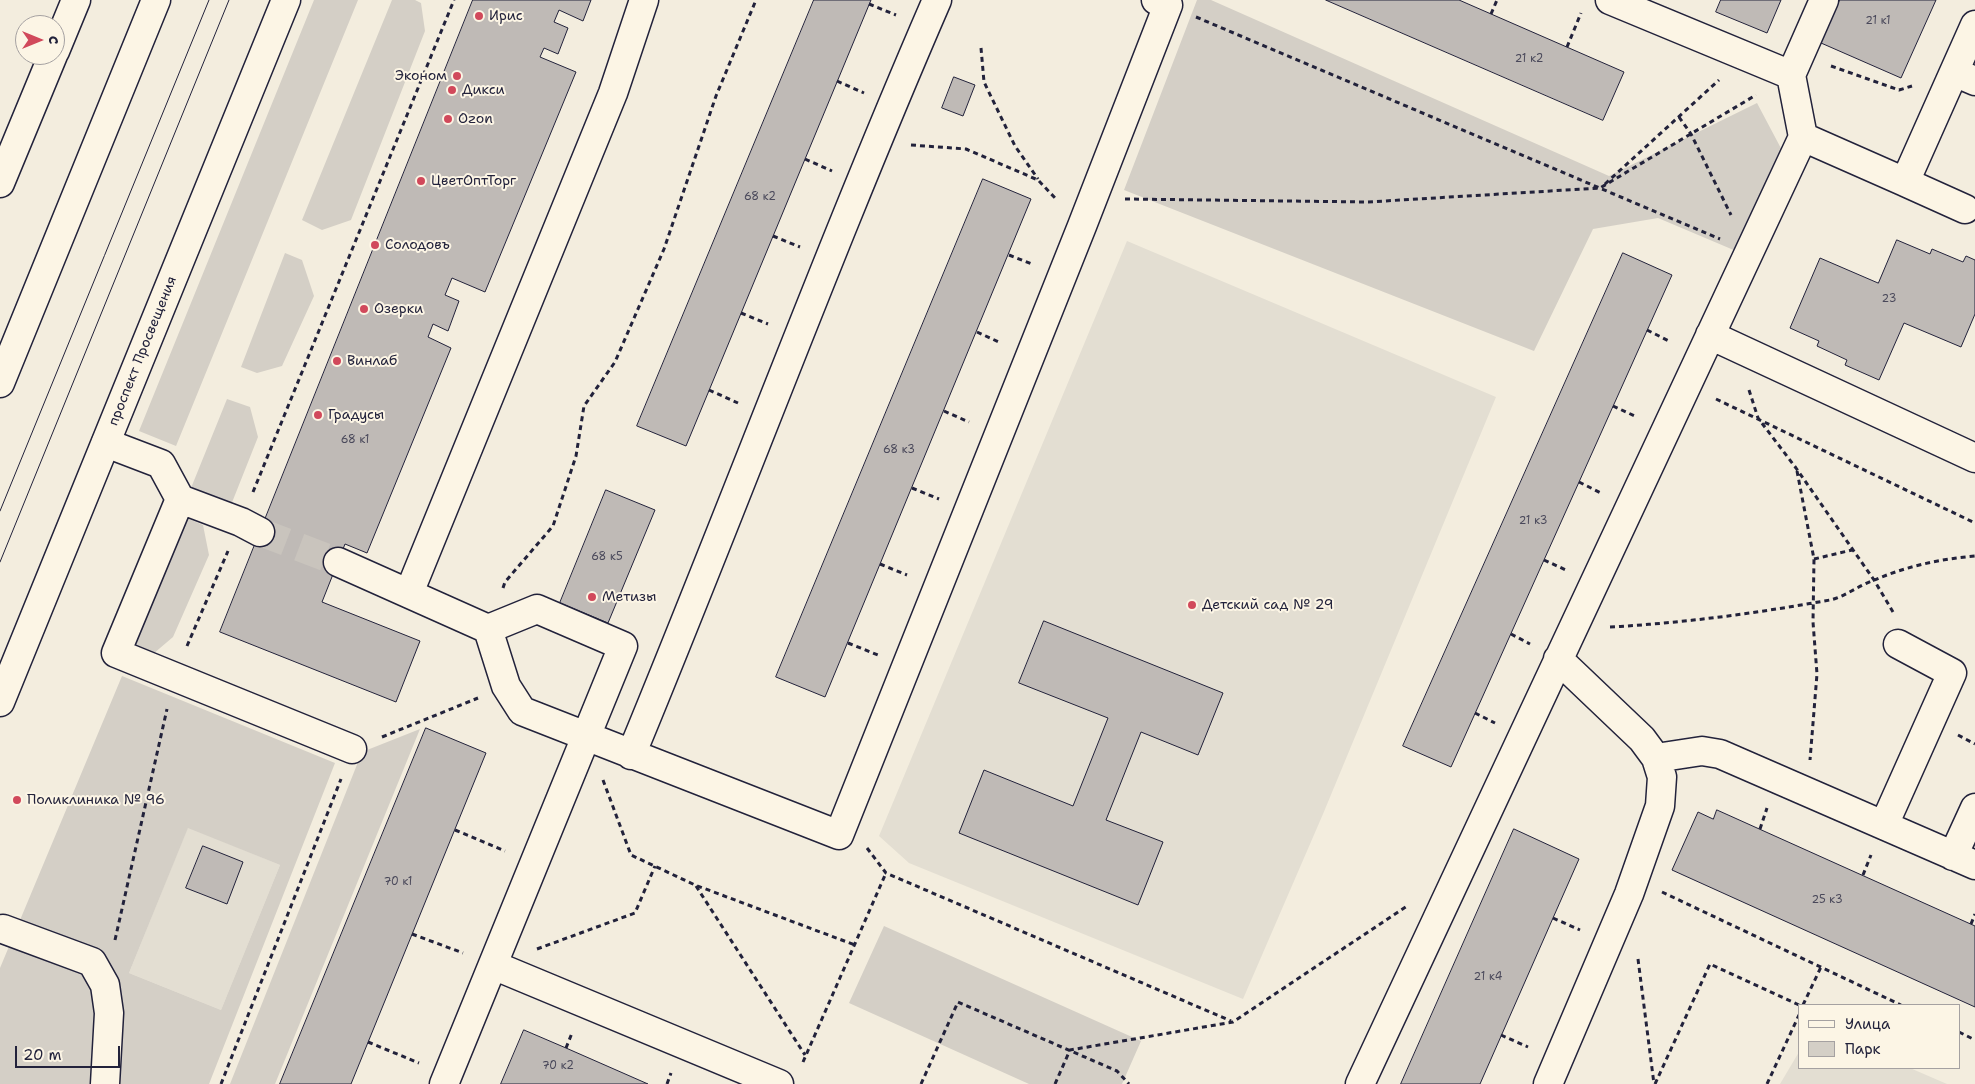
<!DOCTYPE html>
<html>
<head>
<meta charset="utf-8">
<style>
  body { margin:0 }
  #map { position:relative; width:1975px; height:1084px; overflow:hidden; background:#f3edde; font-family:"Shantell Sans",sans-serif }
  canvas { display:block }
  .legend { position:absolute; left:1798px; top:1004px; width:162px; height:65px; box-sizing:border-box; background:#fcf5e5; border:1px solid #a5a1a1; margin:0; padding:6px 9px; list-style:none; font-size:15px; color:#22223b }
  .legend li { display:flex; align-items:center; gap:10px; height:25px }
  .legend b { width:25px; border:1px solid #a5a1a1 }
  .north { position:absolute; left:15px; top:15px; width:50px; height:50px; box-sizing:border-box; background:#fcf5e5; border:1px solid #a5a1a1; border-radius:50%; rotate:90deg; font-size:14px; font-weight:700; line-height:20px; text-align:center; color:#22223b }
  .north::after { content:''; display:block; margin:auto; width:18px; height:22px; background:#d1495b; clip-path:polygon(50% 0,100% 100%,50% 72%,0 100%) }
  .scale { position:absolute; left:15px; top:1046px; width:105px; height:22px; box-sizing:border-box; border:2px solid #22223b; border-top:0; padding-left:6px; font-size:15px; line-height:18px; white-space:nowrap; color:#22223b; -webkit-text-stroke:4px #fcf5e5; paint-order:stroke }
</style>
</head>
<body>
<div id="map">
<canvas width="1975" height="1084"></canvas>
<ul class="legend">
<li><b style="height:6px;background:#fcf5e5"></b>Улица</li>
<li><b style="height:14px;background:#d4cfc6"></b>Парк</li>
</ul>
<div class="north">С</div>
<div class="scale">20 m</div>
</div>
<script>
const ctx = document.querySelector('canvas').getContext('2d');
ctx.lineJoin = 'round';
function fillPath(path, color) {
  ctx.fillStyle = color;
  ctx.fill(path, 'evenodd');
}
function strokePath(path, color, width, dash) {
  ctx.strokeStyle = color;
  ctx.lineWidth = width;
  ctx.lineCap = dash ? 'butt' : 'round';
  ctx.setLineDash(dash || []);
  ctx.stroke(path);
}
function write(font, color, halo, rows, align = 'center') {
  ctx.font = font + ' "Shantell Sans",sans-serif';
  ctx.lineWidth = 4;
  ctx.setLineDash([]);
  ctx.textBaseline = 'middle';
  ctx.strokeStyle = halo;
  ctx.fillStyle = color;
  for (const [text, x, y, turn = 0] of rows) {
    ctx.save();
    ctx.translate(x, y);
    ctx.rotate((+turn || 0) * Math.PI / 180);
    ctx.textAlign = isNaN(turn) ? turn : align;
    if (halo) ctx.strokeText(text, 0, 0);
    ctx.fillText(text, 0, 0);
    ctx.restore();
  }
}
const built = new Path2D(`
  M1127 241 1496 397 1323 814 1243 999 909 863 879 836Z
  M188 827 280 865 221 1010 129 973Z
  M1799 1052V1068H1910L1947 1084H1780Z`);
const green = new Path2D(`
  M314 0H358L176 446 139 431Z
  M392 0H415L421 3 425 31 351 220 322 230 302 220Z
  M1197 0H1211L1609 176 1757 103 1784 154 1736 251 1658 218 1593 229 1534 351 1124 190Z
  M285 253 302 260 314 296 282 366 257 373 241 367Z
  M227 399 250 407 258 437 231 505 191 488Z
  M182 516 203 525 209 555 173 637 153 654 128 643Z
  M122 676 335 763 209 1084H0V968ZM188 828 280 865 221 1010 129 973Z
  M420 729 275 1084H230L362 752Z
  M884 926 1141 1041 1122 1084H1029L849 1003Z`);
const building = new Path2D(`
  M473 0H591L583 21 559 10 554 22 568 28 558 54 544 48 540 57 576 72 485 292 452 278 445 295 459 301 448 331 433 324 428 337 451 348 367 553 345 544 322 602 420 641 396 702 220 632Z
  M814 0H871L686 446 637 426Z
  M1326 0H1459L1624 72 1603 120Z
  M1721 0H1781L1767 33 1716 12Z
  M1840 0H1936L1901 78 1821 43Z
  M954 77 975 85 963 116 942 108Z
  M983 179 1031 199 825 697 776 677Z
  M1897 240 1930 254 1932 249 1963 262 1966 256 1975 260V314L1961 347 1904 323 1879 380 1845 365 1847 360 1817 346 1819 341 1790 328 1820 258 1878 283Z
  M1623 253 1672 275 1451 767 1403 746Z
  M606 490 655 510 608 623 560 603Z
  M1044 621 1223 693 1198 755 1141 732 1106 820 1163 842 1138 905 959 833 984 770 1073 806 1108 718 1019 683Z
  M426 728 486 753 351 1084H280Z
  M1717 810 1975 926V1007L1672 870 1698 812 1713 819Z
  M1514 829 1579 859 1553 918 1480 1084H1401Z
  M203 846 243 862 227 904 186 888Z
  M524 1030 566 1048 648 1084H501Z`);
const minorTunnel = new Path2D(`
  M260 532 338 562`);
const path = new Path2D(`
  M869 4 896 15
  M1491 14 1497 0
  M1196 17 1720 239
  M1567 47 1581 13
  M981 48 984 82 1015 146 1038 179
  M1831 66 1899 90 1912 86
  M837 81 864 93
  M1679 117 1691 134 1731 215
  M911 145 966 149 1038 180 1057 200
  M805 159 832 171
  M1605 184 1719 80
  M1125 199 1368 202 1600 188 1756 95
  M773 236 800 247
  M1009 255 1032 264
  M741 313 768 324
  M1647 330 1671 342
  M977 332 1001 343
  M709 390 738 403
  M1749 390 1758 418 1796 468 1874 580 1893 612
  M1716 399 1975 523
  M1613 406 1637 417
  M944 411 969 422
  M1797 471 1814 559 1813 622 1817 674 1810 760
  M1579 482 1601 493
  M912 488 939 499
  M253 492 454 0
  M1814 559 1852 550
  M1544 560 1566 570
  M880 564 907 575
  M503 588 505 582 553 526 576 456 584 406 615 362 664 249 716 96 756 0
  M1610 627C1684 623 1758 613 1830 600 1844 597 1858 586 1872 581 1904 567 1939 559 1975 556
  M1511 634 1530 644
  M848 643 878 655
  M187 646 228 551
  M1475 713 1495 723
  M1958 735 1975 744
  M382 737 478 698
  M603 780 631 855 695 885 855 945
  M1760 829 1767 808
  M455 830 505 851
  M867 848 886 873 1231 1021
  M1863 875 1871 855
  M696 886 805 1055
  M1662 892 1901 1005
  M1553 918 1580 930
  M1971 924 1975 914
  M412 934 463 953
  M115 940 167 709
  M537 949 635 913 655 866
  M1638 959 1654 1084
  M1803 1005 1821 967
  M1959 1032 1975 1040
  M1501 1035 1528 1047
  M368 1042 419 1063
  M566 1048 572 1033
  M803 1062 886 873
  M221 1084 341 779
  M667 1084 671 1073
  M921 1084 958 1002 1117 1071 1129 1084
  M1055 1084 1070 1050 1233 1022 1407 906
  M1655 1084 1710 964 1799 1005
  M1767 1084 1799 1015`);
const minor = new Path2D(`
  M1610 0 1791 75 1824 0
  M1975 25 1954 72 1975 81
  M55 51 76 0
  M1803 137 1905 182 1954 72
  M1905 182 1965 209
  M0 183 53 55
  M1710 335 1975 458
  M106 443 161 464 180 499 241 522 260 532
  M180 499 116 653 352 749
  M338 562 488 629 506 686 522 711 839 835 1082 226 1168 5 1156 0
  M409 593 613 93 644 0
  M631 755C735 504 829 249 937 0
  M1656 758 1702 751 1720 754 1975 865
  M1884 825 1952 673 1898 644
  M1953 856 1975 808
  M3 929 92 962 105 985 109 1013 105 1084
  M493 965 779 1084
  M444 1084 623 646 537 609 488 629
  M1360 1084 1803 137 1791 75
  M1548 1084 1629 894 1660 806 1662 777 1656 758 1642 739 1558 659`);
const major = new Path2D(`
  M0 383 156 0
  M0 702 286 0`);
const tram = new Path2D(`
  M0 511 209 0
  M0 562 229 0`);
const markers = [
  [479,16,5,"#d1495b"],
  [457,76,5,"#d1495b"],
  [452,90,5,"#d1495b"],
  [448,119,5,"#d1495b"],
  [421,181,5,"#d1495b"],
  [375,245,5,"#d1495b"],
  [364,309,5,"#d1495b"],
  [337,361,5,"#d1495b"],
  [318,415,5,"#d1495b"],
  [592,597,5,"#d1495b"],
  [1192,605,5,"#d1495b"],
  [17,800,5,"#d1495b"]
];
const numberNames = [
  ["21 к1",1878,21],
  ["21 к2",1529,59],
  ["68 к2",760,197],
  ["23",1889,299],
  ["68 к1",355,440],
  ["68 к3",899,450],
  ["21 к3",1533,521],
  ["68 к5",607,557],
  ["70 к1",398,882],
  ["25 к3",1827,900],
  ["21 к4",1488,977],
  ["70 к2",558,1066]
];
const poiNames = [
  ["Ирис",489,16],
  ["Эконом",447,76,"right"],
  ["Дикси",462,90],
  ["Ozon",458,119],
  ["ЦветОптТорг",431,181],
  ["Солодовъ",385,245],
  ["Озерки",374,309],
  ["Винлаб",347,361],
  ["Градусы",328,415],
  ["Метизы",602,597],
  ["Детский сад № 29",1202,605],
  ["Поликлиника № 96",27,800]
];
const streetNames = [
  ["проспект Просвещения",143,351,-68]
];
fillPath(built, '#e3ded2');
fillPath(green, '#d4cfc6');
fillPath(building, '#bfbab6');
strokePath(building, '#22223b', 1);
strokePath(minorTunnel, '#c9c4bd', 28, [28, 14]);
strokePath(minor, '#22223b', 31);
strokePath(major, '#22223b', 31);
strokePath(path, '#22223b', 3, [5, 4]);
strokePath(minor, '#fcf5e5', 28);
strokePath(major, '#fcf5e5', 28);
strokePath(tram, '#22223b', 1);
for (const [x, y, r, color] of markers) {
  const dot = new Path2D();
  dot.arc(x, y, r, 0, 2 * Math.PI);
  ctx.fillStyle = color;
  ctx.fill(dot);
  strokePath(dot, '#fcf5e5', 2);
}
write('11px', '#49485a', null, numberNames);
write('14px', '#22223b', '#fcf5e5', poiNames, 'left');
write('14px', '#22223b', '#fcf5e5', streetNames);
</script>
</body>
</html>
